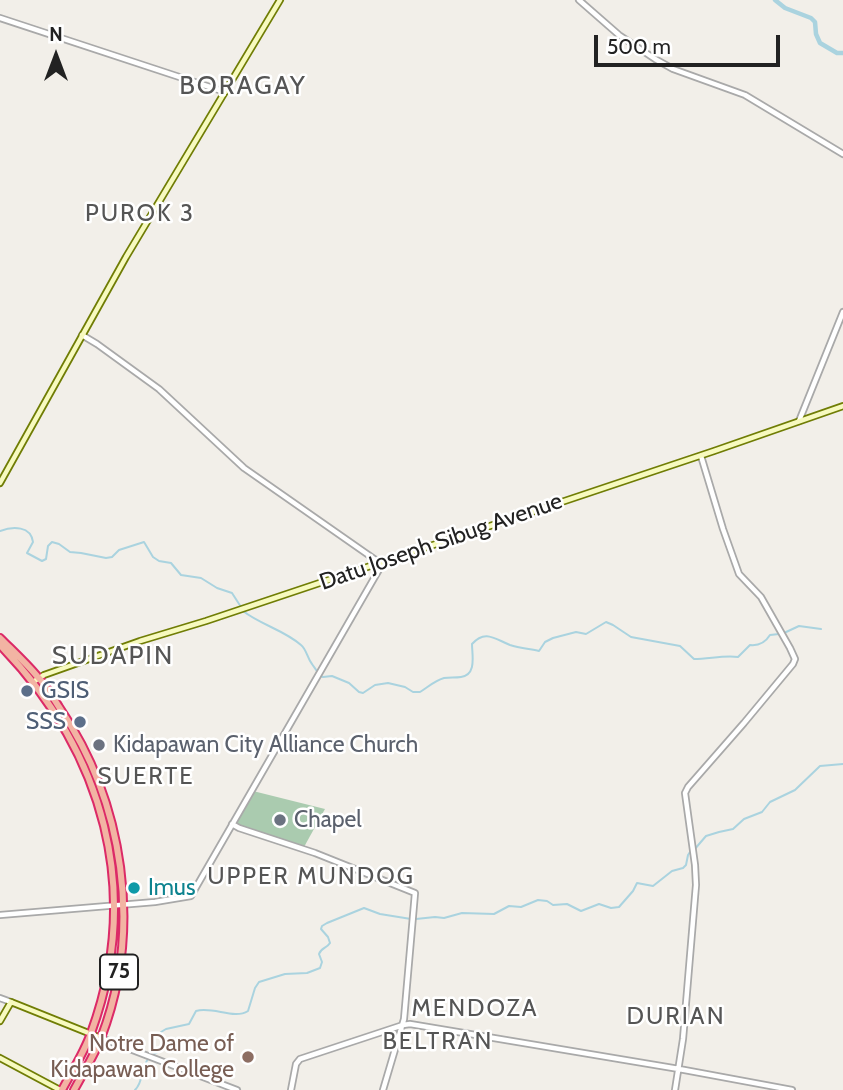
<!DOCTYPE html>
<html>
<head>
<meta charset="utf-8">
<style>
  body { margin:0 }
  #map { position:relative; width:843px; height:1090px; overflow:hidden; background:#f2efe9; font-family:Cabin,sans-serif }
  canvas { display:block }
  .north { position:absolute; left:21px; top:21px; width:70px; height:70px; -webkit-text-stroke:5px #fff; paint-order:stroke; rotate:0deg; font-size:19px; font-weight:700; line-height:28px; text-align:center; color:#222 }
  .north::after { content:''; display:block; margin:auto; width:24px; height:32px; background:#222; clip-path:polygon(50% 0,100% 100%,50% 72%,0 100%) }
  .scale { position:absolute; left:594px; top:35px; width:186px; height:32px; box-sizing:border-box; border:4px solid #222; border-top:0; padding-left:9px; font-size:21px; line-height:24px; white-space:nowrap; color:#222; -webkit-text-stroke:5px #fff; paint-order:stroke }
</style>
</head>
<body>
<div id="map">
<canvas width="843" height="1090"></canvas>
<div class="north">N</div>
<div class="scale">500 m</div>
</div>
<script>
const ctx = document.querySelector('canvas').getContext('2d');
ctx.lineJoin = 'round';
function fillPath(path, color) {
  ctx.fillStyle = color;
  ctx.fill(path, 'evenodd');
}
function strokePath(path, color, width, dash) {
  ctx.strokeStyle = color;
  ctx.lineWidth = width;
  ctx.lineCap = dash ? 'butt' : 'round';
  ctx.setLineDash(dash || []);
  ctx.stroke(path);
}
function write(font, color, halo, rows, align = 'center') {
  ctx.font = font + ' Cabin,sans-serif';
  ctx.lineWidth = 5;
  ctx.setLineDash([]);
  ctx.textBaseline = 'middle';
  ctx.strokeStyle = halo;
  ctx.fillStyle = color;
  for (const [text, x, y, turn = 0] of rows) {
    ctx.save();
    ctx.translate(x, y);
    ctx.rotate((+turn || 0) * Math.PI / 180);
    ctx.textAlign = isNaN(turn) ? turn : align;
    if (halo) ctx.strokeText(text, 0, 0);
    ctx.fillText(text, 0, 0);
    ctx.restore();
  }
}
const cemetery = new Path2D(`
  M253 791 325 809 304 847 235 824Z`);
const stream = new Path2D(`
  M0 531C13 526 31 526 33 542L27 553 42 561 46 559 48 546 52 542 59 544 70 552 81 553 106 558 112 557 119 550 144 542 153 557 159 561 171 563 181 575 201 578 217 588 232 593 241 607
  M243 611C261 625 284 630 301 645 307 650 307 658 312 664 314 667 316 669 318 673
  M784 633 799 626 821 629
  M320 676 323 677 332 676 349 683 359 692 363 693 375 685 388 683 405 687 413 692H420C428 687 434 681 444 678 450 677 455 678 461 677 477 675 472 655 472 644 485 629 495 639 510 645 519 648 530 649 539 651L545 642 553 638 576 632 586 634 606 622 613 625 631 637 680 646 694 659C709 659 724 655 738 657L750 645C759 646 765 643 770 635L779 634
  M694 850 706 836 719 832 733 829 744 819 762 812 770 802 795 790 820 766 843 764
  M416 919 435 917 444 918 462 913 494 914 509 906 521 907 538 900 547 901 553 905 567 904 581 911 599 904 611 908 619 907 633 891 637 883 653 886 672 871 683 868 686 865 688 855 690 852
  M152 1055C164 1049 168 1049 159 1036L161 1032 166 1029 189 1024 196 1011C213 1006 234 1020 248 1011L255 988 259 982 285 974 307 973 320 968 322 962 319 954C321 948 327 948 330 943L328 937 321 929 322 926 327 923 364 908 380 914 411 919
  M135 1090C144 1081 140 1070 148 1059`);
const river = new Path2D(`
  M775 0 785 8 811 18 815 22 816 34 820 43 837 53H843`);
const tertiary = new Path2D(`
  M579 0 619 35 655 59 673 69 745 95 843 154
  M0 18 225 92
  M82 335 97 344 159 389 244 468 380 563
  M799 421 843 312
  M232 824 239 828 315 853 415 893 404 1019 383 1090
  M0 915 155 902 191 896 384 561
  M0 998 11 1002
  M101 1038 237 1090
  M291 1090 296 1064 300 1059 403 1025 410 1024 679 1069 792 1090
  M675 1090 683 1039 696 885 695 865 685 793 688 787 744 723 793 664 795 659 790 648 761 597 739 574 723 529 701 456`);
const secondary = new Path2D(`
  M0 483 126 257 280 0
  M33 682 44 675 140 641 206 621 714 451 843 406
  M0 1021 11 1002 101 1038
  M0 1058 60 1090`);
const trunk = new Path2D(`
  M0 638C13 651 26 663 37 676 46 685 52 696 59 707 124 802 143 929 101 1038 94 1056 83 1073 74 1090
  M0 645C104 752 143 891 91 1033 84 1053 72 1071 62 1090`);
const markers = [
  [27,691,7,"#5c6f8a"],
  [80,722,7,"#5c6f8a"],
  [99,745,7,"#6b7280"],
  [280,820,7,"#6b7280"],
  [134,888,7,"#0f9aa8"],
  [248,1057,7,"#8d6e63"]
];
const shields = [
  [119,972,38]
];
const shieldNames = [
  ["75",119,972]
];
const streetNames = [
  ["Datu Joseph Sibug Avenue",441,542,-19]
];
const serviceNames = [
  ["GSIS",41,691],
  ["SSS",66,722,"right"]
];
const worshipNames = [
  ["Kidapawan City Alliance Church",113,745],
  ["Chapel",294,820]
];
const cultureNames = [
  ["Imus",148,888]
];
const educationNames = [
  ["Notre Dame of",234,1044],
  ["Kidapawan College",234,1070]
];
const neighbourhoodNames = [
  ["PUROK 3",140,214],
  ["SUERTE",146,777],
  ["UPPER MUNDOG",311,877],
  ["MENDOZA",475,1009],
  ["DURIAN",676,1017],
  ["BELTRAN",438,1042]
];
const quarterNames = [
  ["BORAGAY",243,86],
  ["SUDAPIN",113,656]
];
fillPath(cemetery, '#aacbaf');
strokePath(stream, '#aad3df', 2);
strokePath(river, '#aad3df', 4.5);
strokePath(tertiary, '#a9a9a9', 8);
strokePath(secondary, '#707d05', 8);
strokePath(trunk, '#dc2a67', 10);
strokePath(tertiary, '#fff', 4.5);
strokePath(secondary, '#f7fabf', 4.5);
strokePath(trunk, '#f2b4a3', 6);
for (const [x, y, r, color] of markers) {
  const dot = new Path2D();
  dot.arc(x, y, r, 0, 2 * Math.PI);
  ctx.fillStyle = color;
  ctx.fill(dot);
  strokePath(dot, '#fff', 2.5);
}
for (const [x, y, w] of shields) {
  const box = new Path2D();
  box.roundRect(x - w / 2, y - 17.5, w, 35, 5);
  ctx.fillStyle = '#fff';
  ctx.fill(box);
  strokePath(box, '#222', 2);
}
write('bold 21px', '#222', null, shieldNames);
write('23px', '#222', '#fff', streetNames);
write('23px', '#4e5e75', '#fff', serviceNames, 'left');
write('23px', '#5b616d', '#fff', worshipNames, 'left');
write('23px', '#0d838f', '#fff', cultureNames, 'left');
write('23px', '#785e54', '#fff', educationNames, 'right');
ctx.letterSpacing = '2px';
write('24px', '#555', '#fff', neighbourhoodNames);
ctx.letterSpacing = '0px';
ctx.letterSpacing = '2px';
write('26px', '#555', '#fff', quarterNames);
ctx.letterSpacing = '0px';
</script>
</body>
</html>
